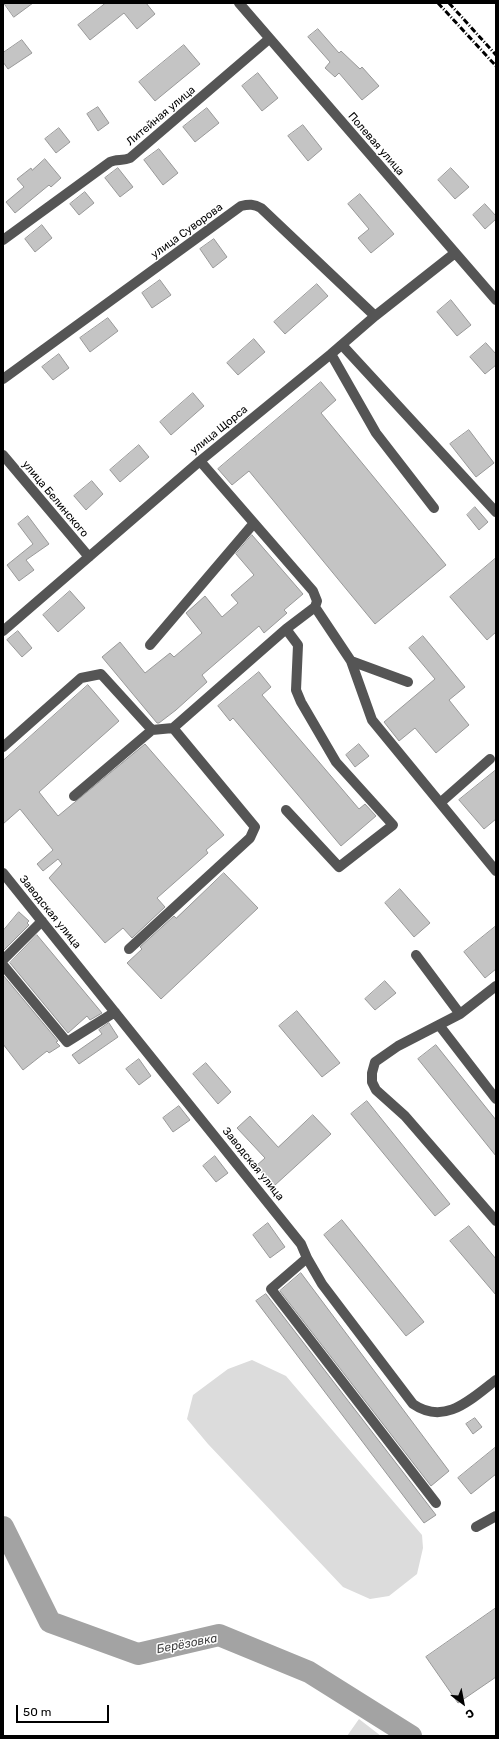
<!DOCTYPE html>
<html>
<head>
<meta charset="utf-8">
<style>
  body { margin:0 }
  #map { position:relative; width:499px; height:1739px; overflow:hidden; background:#fff; font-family:Rubik,sans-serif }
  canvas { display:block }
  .frame { position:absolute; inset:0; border:4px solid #000; pointer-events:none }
  .north { position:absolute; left:443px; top:1683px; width:40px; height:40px; -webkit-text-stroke:3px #fff; paint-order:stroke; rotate:148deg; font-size:11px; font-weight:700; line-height:16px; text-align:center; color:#000 }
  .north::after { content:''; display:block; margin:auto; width:14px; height:18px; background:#000; clip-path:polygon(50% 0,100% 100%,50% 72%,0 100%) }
  .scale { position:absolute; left:16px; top:1705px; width:93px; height:18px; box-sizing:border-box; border:2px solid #000; border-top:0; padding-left:5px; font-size:12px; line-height:14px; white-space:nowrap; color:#000; -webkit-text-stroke:3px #fff; paint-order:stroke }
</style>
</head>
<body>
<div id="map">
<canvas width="499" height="1739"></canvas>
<div class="frame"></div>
<div class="north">С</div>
<div class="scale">50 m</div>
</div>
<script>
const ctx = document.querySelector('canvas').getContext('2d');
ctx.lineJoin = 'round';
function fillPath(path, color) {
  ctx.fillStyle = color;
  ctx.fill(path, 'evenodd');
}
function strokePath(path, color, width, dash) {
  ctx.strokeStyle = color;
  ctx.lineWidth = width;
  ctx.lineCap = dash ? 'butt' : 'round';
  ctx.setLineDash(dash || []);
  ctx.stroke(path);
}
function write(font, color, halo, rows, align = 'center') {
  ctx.font = font + ' Rubik,sans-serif';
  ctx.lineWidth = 3;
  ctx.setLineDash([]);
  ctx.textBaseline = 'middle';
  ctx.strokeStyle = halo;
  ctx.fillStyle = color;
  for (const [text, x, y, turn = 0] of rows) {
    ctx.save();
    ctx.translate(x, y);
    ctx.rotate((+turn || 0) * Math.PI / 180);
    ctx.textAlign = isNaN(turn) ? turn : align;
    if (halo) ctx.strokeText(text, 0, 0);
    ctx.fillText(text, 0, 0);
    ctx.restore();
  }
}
const green = new Path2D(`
  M252 1360 286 1376 422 1535 423 1548 417 1574 389 1596 370 1599 343 1587 208 1444 187 1419 193 1395 228 1369Z
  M359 1719 381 1736H347Z`);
const river = new Path2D(`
  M3 1527 50 1622 138 1654 219 1635 309 1672 411 1736`);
const building = new Path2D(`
  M4 3H33L14 17Z
  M106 3H146L155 14 137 29 124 13 90 40 78 25Z
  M318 29 339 53 341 51 360 69 362 67 379 86 362 100 339 73 335 77 325 68 330 62 308 37Z
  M22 40 32 53 8 69 3 62V53Z
  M184 45 200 64 155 101 139 82Z
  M258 73 278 98 262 111 242 86Z
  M98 107 109 123 98 131 87 114Z
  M207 108 219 123 195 142 183 127Z
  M303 125 322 149 308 161 288 136Z
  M59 128 70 142 56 153 45 139Z
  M159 149 178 173 163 185 144 160Z
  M45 159 61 178 51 187 49 185 15 213 6 202 24 187 17 179 31 168 32 170Z
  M118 168 133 187 120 197 105 178Z
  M451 168 469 187 455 199 438 180Z
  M85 192 94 203 79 215 70 204Z
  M360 194 394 234 371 253 358 238 369 229 348 204Z
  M485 204 496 216V219L485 229 473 215Z
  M42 225 52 238 35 252 25 239Z
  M214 239 227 257 213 268 200 249Z
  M160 280 171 295 152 308 142 293Z
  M317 284 328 296 285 334 274 322Z
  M451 300 471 325 457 336 437 312Z
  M108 318 118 331 90 352 80 338Z
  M254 339 265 352 238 375 227 363Z
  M486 343 496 354V365L485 374 470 357Z
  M59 354 69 368 53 380 42 367Z
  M321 382 336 400 321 413 446 565 375 624 249 471 232 485 218 469Z
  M193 393 204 406 171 435 160 422Z
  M469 430 494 463 476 477 450 444Z
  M139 445 149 457 120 482 110 470Z
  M92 481 103 494 86 510 74 496Z
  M475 507 488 522 479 530 467 515Z
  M28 516 49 544 26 560 34 570 19 581 7 565 33 544 18 524Z
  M252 535 303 594 284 610 287 613 264 633 259 626 202 675 207 682 176 710 159 723H157L102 657 120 642 145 673 170 653 174 657 202 633 186 613 205 596 222 617 238 603 231 595 254 575 236 554Z
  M496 558V632L487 640 450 597Z
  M70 591 85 608 58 632 43 615Z
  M18 631 32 648 22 657 7 640Z
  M423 636 465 687 449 700 469 725 436 753 415 728 399 741 384 722 435 679 409 648Z
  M259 672 271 687 262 695 359 809 365 804 376 816 341 846 233 718 230 721 218 706Z
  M88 685 119 721 39 792 58 816 145 744 224 835 206 850 208 853 157 898 165 907 132 938 123 928 105 943 49 878 62 864 58 859 43 871 37 864 53 850 20 809 3 824V761Z
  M359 744 369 756 355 767 346 755Z
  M496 770V819L484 829 459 800Z
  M224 873 258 908 161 999 127 963 142 949 140 947 174 916 176 918Z
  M400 889 430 923 414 937 385 903Z
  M19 912 29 921 27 923 29 925 3 951V931Z
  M496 926V969L485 978 464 952Z
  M37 935 102 1013 90 1020 87 1016 68 1033 10 963Z
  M3 975 58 1041 56 1042 60 1046 49 1053 47 1051 23 1070 3 1044Z
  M385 981 396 993 375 1010 365 999Z
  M297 1011 340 1063 322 1077 279 1026Z
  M109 1023 118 1037 79 1064 72 1055 102 1034 99 1030Z
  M436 1045 496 1120V1156L418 1059Z
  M139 1059 151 1076 139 1085 126 1069Z
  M206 1063 231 1092 218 1104 193 1074Z
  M367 1101 450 1204 435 1216 351 1114Z
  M179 1106 190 1120 173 1132 163 1118Z
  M313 1115 331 1134 274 1186 256 1166 265 1158 237 1128 250 1116 278 1147Z
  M215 1156 228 1173 216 1182 203 1166Z
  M342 1220 424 1322 406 1336 324 1235Z
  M268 1223 285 1247 270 1258 253 1235Z
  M469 1226 496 1259V1295L450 1241Z
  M301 1273 449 1471 431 1486 280 1291Z
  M266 1294 436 1515 424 1523 256 1301Z
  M475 1418 482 1427 473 1434 466 1424Z
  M496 1447V1474L471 1494 458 1478Z
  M496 1608V1677L458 1703 426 1657Z`);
const minor = new Path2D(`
  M239 3 496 300
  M3 240 110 162C116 159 123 161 130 158L269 39
  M342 345 496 512
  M331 354 376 433 434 508
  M3 379 241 206C249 204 254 204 261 208L375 316
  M3 455 89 557
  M200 461 313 591 317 601 315 607 351 661 372 720 496 871
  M3 631 200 461 331 354 375 316 455 253
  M150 645 254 523
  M351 661 408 682
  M3 747 81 678 101 674 152 730 173 728
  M74 796 152 730
  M440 803 490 759
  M286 810 339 867 393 825 336 762 301 702 296 690 298 645 286 629
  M3 873 301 1244 307 1258 322 1284 413 1404C445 1426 471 1399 496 1380
  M129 949 250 838 255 827 173 728 286 629 315 607
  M416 955 460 1014
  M3 960 42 921
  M3 965 67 1042 115 1012
  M496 986 460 1014 398 1046 375 1062 372 1073V1082L376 1090 405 1116 496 1221
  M439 1025 496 1099
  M307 1258 271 1289 436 1503
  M476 1527 496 1516`);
const rail = new Path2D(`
  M438 3 496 66
  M449 3 496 55`);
const streetNames = [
  ["Литейная улица",161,116,-40],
  ["Полевая улица",376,144,49],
  ["улица Суворова",187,231,-36],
  ["улица Щорса",219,430,-39],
  ["улица Белинского",55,499,50],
  ["Заводская улица",50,912,51],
  ["Заводская улица",253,1164,51]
];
const waterNames = [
  ["Берёзовка",187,1644,-11]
];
fillPath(green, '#dcdcdc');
strokePath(river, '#a3a3a3', 22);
fillPath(building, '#c4c4c4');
strokePath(building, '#999', 1);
strokePath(minor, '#555', 10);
strokePath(rail, '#000', 3, [6, 2, 1, 2]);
write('11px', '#000', '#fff', streetNames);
write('italic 12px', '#444', '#fff', waterNames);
</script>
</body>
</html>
